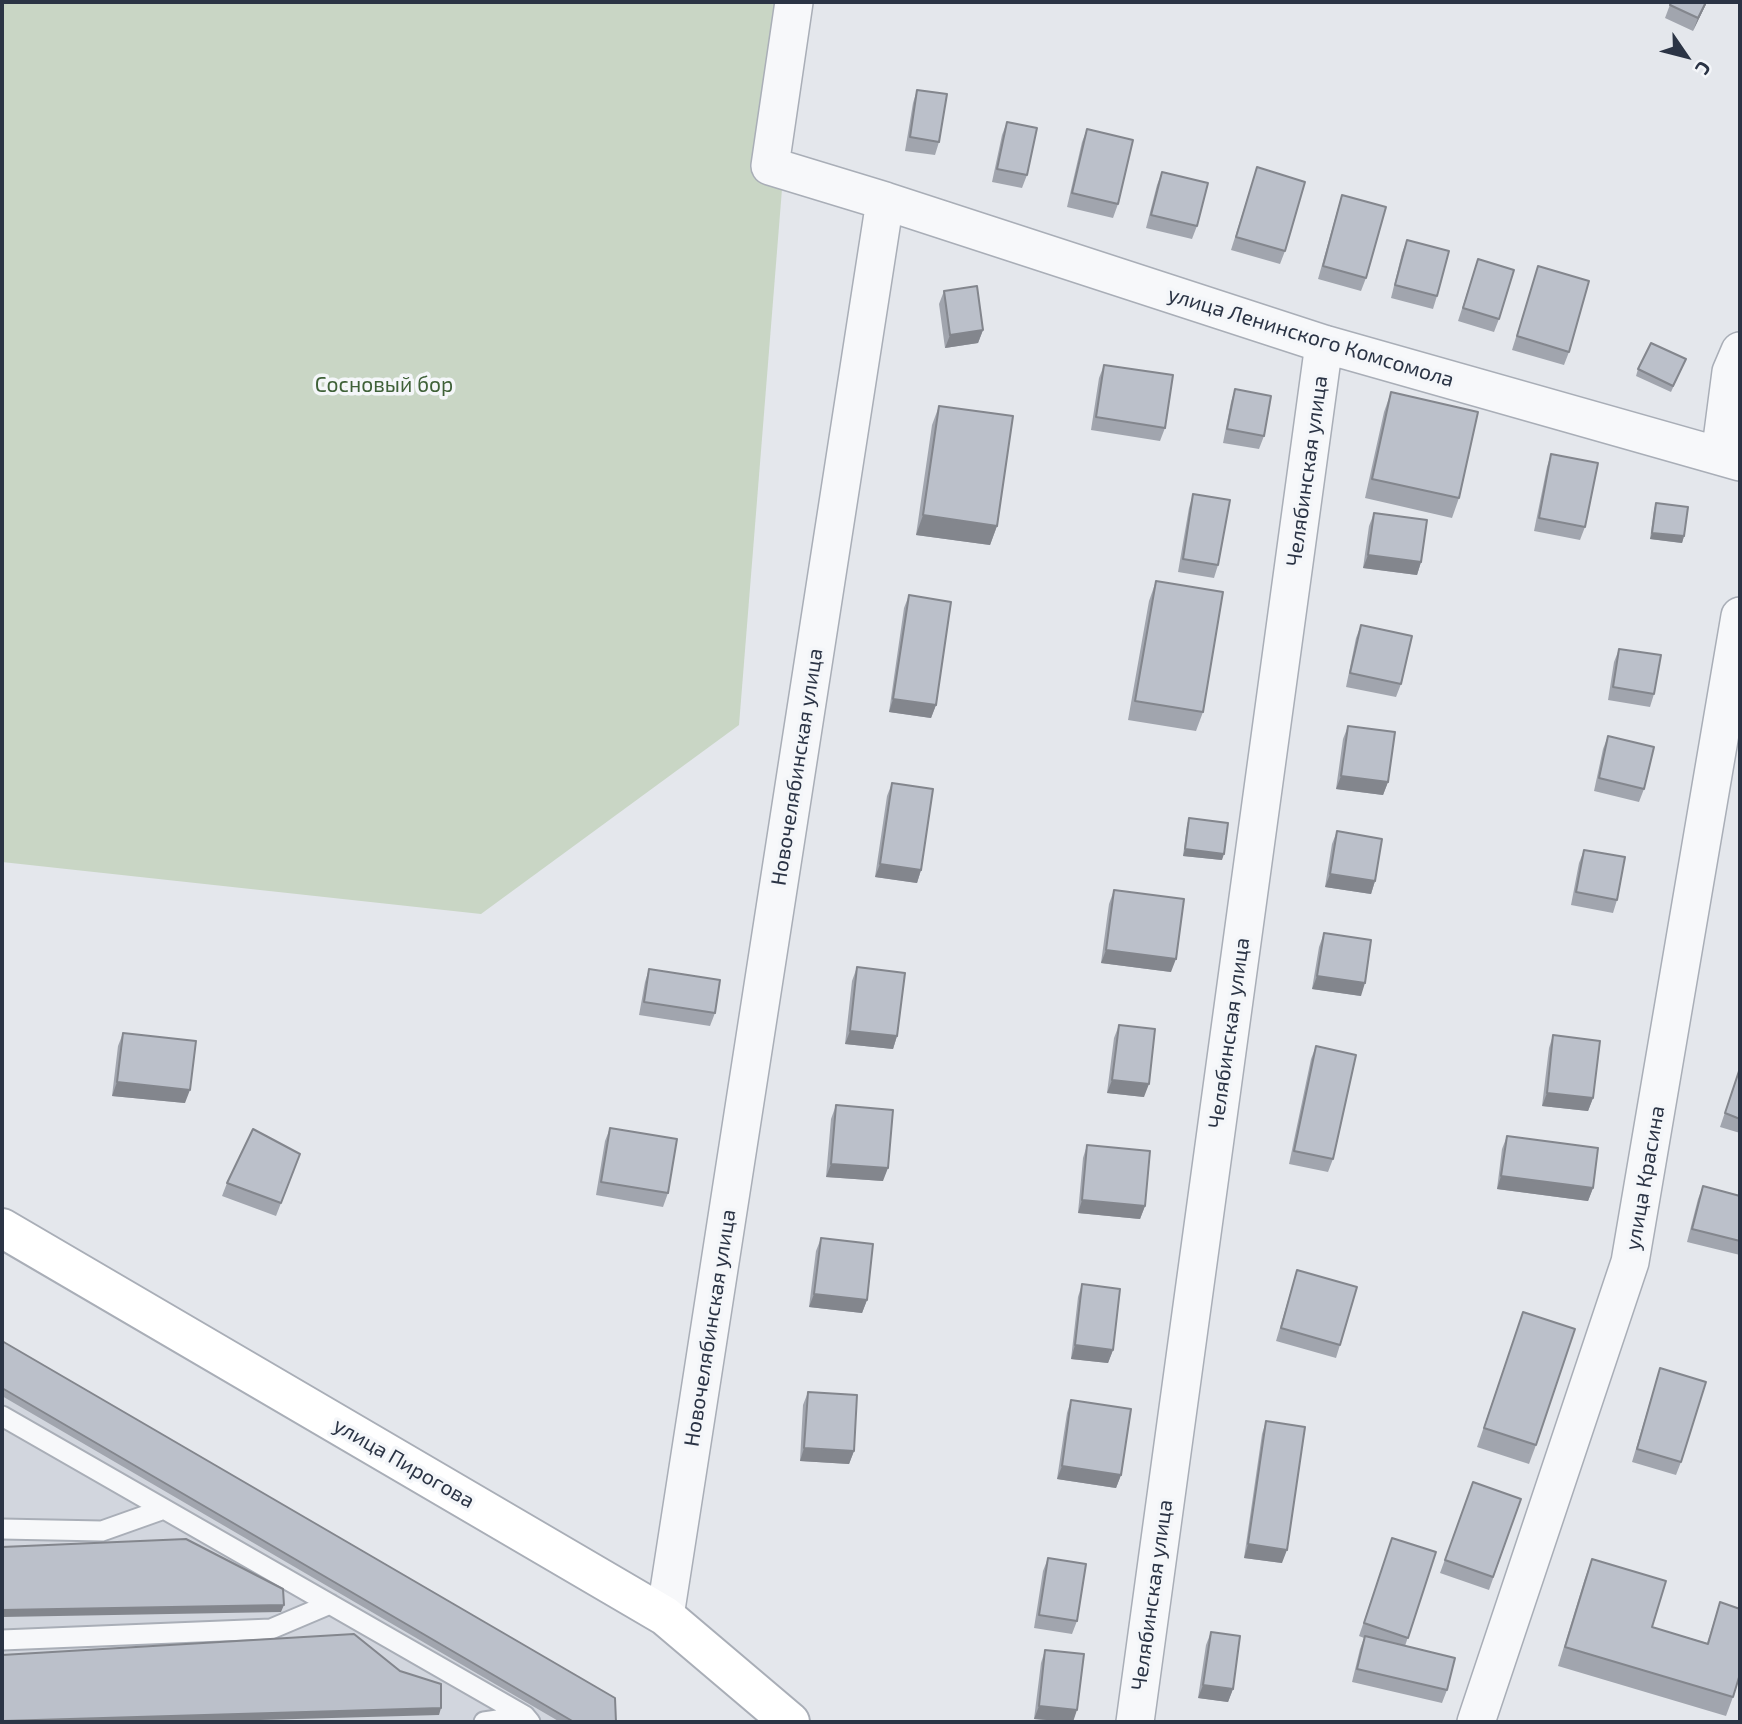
<!DOCTYPE html>
<html>
<head>
<meta charset="utf-8">
<style>
  body { margin:0 }
  #map { position:relative; width:1742px; height:1724px; overflow:hidden; background:#e4e7ec; font-family:"Exo 2",sans-serif }
  canvas { display:block }
  .frame { position:absolute; inset:0; border:4px solid #2b3445; pointer-events:none }
  .north { position:absolute; left:1651px; top:21px; width:70px; height:70px; -webkit-text-stroke:5px #f4f6f9; paint-order:stroke; rotate:125deg; font-size:19px; font-weight:700; line-height:28px; text-align:center; color:#2b3445 }
  .north::after { content:''; display:block; margin:auto; width:24px; height:32px; background:#2b3445; clip-path:polygon(50% 0,100% 100%,50% 72%,0 100%) }
</style>
</head>
<body>
<div id="map">
<canvas width="1742" height="1724"></canvas>
<div class="frame"></div>
<div class="north">С</div>
</div>
<script>
const ctx = document.querySelector('canvas').getContext('2d');
ctx.lineJoin = 'round';
function fillPath(path, color) {
  ctx.fillStyle = color;
  ctx.fill(path, 'evenodd');
}
function strokePath(path, color, width, dash) {
  ctx.strokeStyle = color;
  ctx.lineWidth = width;
  ctx.lineCap = dash ? 'butt' : 'round';
  ctx.setLineDash(dash || []);
  ctx.stroke(path);
}
function write(font, color, halo, rows, align = 'center') {
  ctx.font = font + ' "Exo 2",sans-serif';
  ctx.lineWidth = 7;
  ctx.setLineDash([]);
  ctx.textBaseline = 'middle';
  ctx.strokeStyle = halo;
  ctx.fillStyle = color;
  for (const [text, x, y, turn = 0] of rows) {
    ctx.save();
    ctx.translate(x, y);
    ctx.rotate((+turn || 0) * Math.PI / 180);
    ctx.textAlign = isNaN(turn) ? turn : align;
    if (halo) ctx.strokeText(text, 0, 0);
    ctx.fillText(text, 0, 0);
    ctx.restore();
  }
}
const built = new Path2D(`
  M2 1349 614 1722H2Z`);
const green = new Path2D(`
  M2 2H797L739 725 481 914 2 862Z`);
const lane = new Path2D(`
  M2 1416 525 1716 530 1722
  M2 1529 102 1531 164 1509
  M2 1640 271 1629 330 1604
  M484 1722 525 1716`);
const street = new Path2D(`
  M885 201 1324 344 1740 462
  M1720 456 1731 372 1740 351
  M665 1616 885 201 770 166 794 2
  M1135 1722 1324 344
  M1476 1722 1630 1262 1740 616`);
const secondary = new Path2D(`
  M2 1228 665 1616 790 1722`);
const wall = new Path2D(`
  M1671 2H1707L1693 31 1665 18Z
  M917 90 939 142 935 155 905 151 913 103Z
  M1007 122 1027 175 1022 188 992 182 1002 135Z
  M1087 129 1118 204 1113 218 1067 207 1082 142Z
  M1257 167 1285 251 1280 264 1231 250Z
  M1162 172 1197 226 1192 239 1146 228 1157 185Z
  M1342 195 1366 278 1361 291 1318 279 1338 208Z
  M1407 240 1437 296 1433 309 1391 298 1402 253Z
  M1478 259 1499 319 1494 332 1458 321Z
  M1538 266 1569 352 1564 365 1512 350Z
  M944 291 983 330 978 343 945 348 939 304Z
  M1686 359 1671 392 1636 376 1638 369Z
  M1104 365 1165 428 1160 441 1091 430 1099 378Z
  M1235 389 1264 436 1259 449 1223 443 1231 402Z
  M1391 392 1459 498 1452 518 1365 498 1384 412Z
  M939 406 997 526 990 545 916 535 932 425Z
  M1551 454 1585 527 1580 540 1534 531 1547 467Z
  M1193 494 1218 565 1214 578 1178 572 1189 508Z
  M1656 503 1684 536 1682 543 1650 539 1654 509Z
  M1374 513 1421 562 1417 575 1363 568 1369 526Z
  M1156 581 1203 712 1196 731 1128 720 1149 601Z
  M909 595 936 705 931 718 889 712 904 608Z
  M1361 625 1401 684 1396 697 1346 687 1356 638Z
  M1619 649 1654 694 1650 707 1608 700 1614 662Z
  M1348 726 1388 782 1383 795 1336 789 1343 739Z
  M1608 736 1644 789 1639 802 1594 791 1603 749Z
  M892 783 921 870 917 883 875 877 887 796Z
  M1189 818 1222 860 1183 856 1187 825Z
  M1337 831 1375 881 1371 894 1325 887 1332 844Z
  M1584 850 1617 900 1613 913 1571 905 1579 863Z
  M1114 890 1171 972 1101 963 1109 904Z
  M1324 933 1361 996 1312 989 1319 947Z
  M857 967 897 1036 893 1049 845 1044 852 981Z
  M649 969 715 1013 710 1026 639 1015 645 982Z
  M1119 1025 1144 1097 1107 1093 1114 1038Z
  M123 1033 185 1103 112 1096 118 1046Z
  M1553 1035 1593 1098 1588 1111 1542 1106 1549 1048Z
  M1316 1046 1333 1159 1328 1172 1289 1164 1311 1059Z
  M1740 1068V1133L1720 1127Z
  M836 1105 883 1181 826 1177 831 1119Z
  M610 1128 668 1193 663 1207 596 1195 605 1141Z
  M1507 1136 1593 1188 1588 1201 1497 1189 1502 1149Z
  M1087 1145 1145 1206 1140 1219 1078 1213 1083 1158Z
  M300 1154 276 1216 222 1196 227 1183Z
  M1703 1186 1740 1196V1255L1687 1242 1698 1199Z
  M821 1238 867 1300 862 1313 809 1307 816 1251Z
  M1297 1270 1340 1345 1336 1358 1276 1341Z
  M1082 1284 1113 1350 1108 1363 1071 1359 1078 1297Z
  M1523 1312 1536 1445 1529 1464 1477 1447Z
  M2 1341 616 1722H560L2 1396Z
  M1660 1368 1681 1462 1676 1475 1632 1462Z
  M808 1392 854 1451 849 1464 800 1461 803 1405Z
  M1071 1400 1121 1475 1116 1488 1057 1479 1067 1413Z
  M1266 1421 1282 1563 1244 1558 1262 1434Z
  M1473 1482 1521 1499 1489 1590 1440 1573Z
  M1392 1538 1436 1552 1405 1646 1447 1690 1442 1703 1352 1682 1360 1649 1364 1638 1359 1636Z
  M1048 1558 1077 1621 1072 1634 1034 1628 1043 1571Z
  M1592 1559 1652 1627 1707 1643 1720 1602 1733 1697 1726 1716 1558 1666 1585 1578Z
  M1211 1632 1233 1689 1228 1702 1198 1698 1206 1645Z
  M1045 1650 1073 1722 1034 1719 1041 1663Z`);
const shadedWall = new Path2D(`
  M1706 2H1707L1693 31 1698 18Z
  M983 330 978 343 945 348 950 335Z
  M923 515 997 526 990 545 916 535Z
  M1652 533 1684 536 1682 543 1650 539Z
  M1368 555 1421 562 1417 575 1363 568Z
  M893 699 936 705 931 718 889 712Z
  M1341 776 1388 782 1383 795 1336 789Z
  M1185 849 1224 854 1222 860 1183 856Z
  M880 864 921 870 917 883 875 877Z
  M1330 874 1375 881 1371 894 1325 887Z
  M1106 950 1176 959 1171 972 1101 963Z
  M1317 976 1365 983 1361 996 1312 989Z
  M850 1031 897 1036 893 1049 845 1044Z
  M1112 1080 1149 1084 1144 1097 1107 1093Z
  M117 1082 190 1090 185 1103 112 1096Z
  M1547 1093 1593 1098 1588 1111 1542 1106Z
  M831 1164 888 1168 883 1181 826 1177Z
  M1501 1176 1593 1188 1588 1201 1497 1189Z
  M1082 1200 1145 1206 1140 1219 1078 1213Z
  M814 1294 867 1300 862 1313 809 1307Z
  M1075 1345 1113 1350 1108 1363 1071 1359Z
  M804 1448 854 1451 849 1464 800 1461Z
  M1062 1466 1121 1475 1116 1488 1057 1479Z
  M1248 1544 1287 1550 1282 1563 1244 1558Z
  M284 1605 281 1612 2 1617V1610Z
  M1203 1685 1233 1689 1228 1702 1198 1698Z
  M1039 1706 1077 1710 1073 1722 1034 1719Z
  M441 1708 439 1715 189 1722H2V1721Z`);
const building = new Path2D(`
  M1671 2H1706L1698 18 1670 5Z
  M917 90 947 94 939 142 910 137Z
  M1007 122 1037 128 1027 175 997 169Z
  M1087 129 1133 140 1118 204 1072 193Z
  M1257 167 1305 182 1285 251 1236 237Z
  M1162 172 1208 183 1197 226 1151 215Z
  M1342 195 1386 207 1366 278 1323 266Z
  M1407 240 1449 251 1437 296 1395 285Z
  M1478 259 1514 270 1499 319 1463 308Z
  M1538 266 1589 281 1569 352 1517 336Z
  M977 286 983 330 950 335 944 291Z
  M1651 343 1686 359 1673 386 1638 369Z
  M1104 365 1173 375 1165 428 1096 417Z
  M1235 389 1271 396 1264 436 1227 429Z
  M1391 392 1478 412 1459 498 1372 479Z
  M939 406 1013 416 997 526 923 515Z
  M1551 454 1598 463 1585 527 1539 518Z
  M1193 494 1230 500 1218 565 1183 559Z
  M1656 503 1688 507 1684 536 1652 533Z
  M1374 513 1427 520 1421 562 1368 555Z
  M1156 581 1223 592 1203 712 1135 701Z
  M909 595 951 602 936 705 893 699Z
  M1361 625 1412 636 1401 684 1350 673Z
  M1619 649 1661 655 1654 694 1613 687Z
  M1348 726 1395 732 1388 782 1341 776Z
  M1608 736 1654 747 1644 789 1599 778Z
  M892 783 933 789 921 870 880 864Z
  M1189 818 1228 823 1224 854 1185 849Z
  M1337 831 1382 839 1375 881 1330 874Z
  M1584 850 1625 857 1617 900 1576 892Z
  M1114 890 1184 899 1176 959 1106 950Z
  M1324 933 1371 940 1365 983 1317 976Z
  M857 967 905 973 897 1036 850 1031Z
  M649 969 720 980 715 1013 644 1002Z
  M1119 1025 1155 1029 1149 1084 1112 1080Z
  M123 1033 196 1041 190 1090 117 1082Z
  M1553 1035 1600 1041 1593 1098 1547 1093Z
  M1316 1046 1356 1055 1333 1159 1294 1151Z
  M1740 1068V1119L1725 1113Z
  M836 1105 893 1110 888 1168 831 1164Z
  M610 1128 677 1139 668 1193 601 1182Z
  M253 1129 300 1154 281 1203 227 1183Z
  M1507 1136 1598 1148 1593 1188 1501 1176Z
  M1087 1145 1150 1151 1145 1206 1082 1200Z
  M1703 1186 1740 1196V1241L1692 1229Z
  M821 1238 873 1244 867 1300 814 1294Z
  M1297 1270 1357 1287 1340 1345 1281 1328Z
  M1082 1284 1120 1289 1113 1350 1075 1345Z
  M1523 1312 1575 1329 1536 1445 1484 1428Z
  M2 1341 615 1698 616 1722H574L2 1388Z
  M1660 1368 1706 1382 1681 1462 1637 1449Z
  M808 1392 857 1395 854 1451 804 1448Z
  M1071 1400 1131 1409 1121 1475 1062 1466Z
  M1266 1421 1305 1427 1287 1550 1248 1544Z
  M1473 1482 1521 1499 1493 1577 1445 1560Z
  M1392 1538 1436 1552 1408 1638 1364 1623Z
  M186 1539 283 1589 284 1605 2 1610V1547Z
  M1048 1558 1086 1564 1077 1621 1039 1615Z
  M1592 1559 1666 1581 1652 1627 1708 1644 1720 1602 1740 1609V1674L1733 1697 1565 1647Z
  M1211 1632 1240 1636 1233 1689 1203 1685Z
  M354 1634 400 1671 441 1684V1708L2 1721V1655Z
  M1365 1636 1455 1658 1447 1690 1357 1669Z
  M1045 1650 1084 1654 1077 1710 1039 1706Z`);
const streetNames = [
  ["улица Ленинского Комсомола",1311,337,17],
  ["Челябинская улица",1307,471,-82],
  ["Новочелябинская улица",797,767,-81],
  ["Челябинская улица",1229,1033,-82],
  ["улица Красина",1645,1178,-80],
  ["Новочелябинская улица",710,1328,-81],
  ["улица Пирогова",404,1463,30],
  ["Челябинская улица",1152,1595,-82]
];
const parkNames = [
  ["Сосновый бор",384,385]
];
fillPath(built, '#d2d6de');
fillPath(green, '#c9d6c5');
strokePath(lane, '#a9aeb7', 23);
strokePath(street, '#a9aeb7', 40);
strokePath(secondary, '#a9aeb7', 42);
strokePath(lane, '#f7f8fa', 19);
strokePath(street, '#f7f8fa', 37);
strokePath(secondary, '#fff', 38);
fillPath(wall, '#a1a5ae');
fillPath(shadedWall, '#83868d');
fillPath(building, '#bbc0ca');
strokePath(building, '#83868d', 2);
write('21px', '#2b3445', '#f4f6f9', streetNames);
write('21px', '#3f6138', '#f4f6f9', parkNames);
</script>
</body>
</html>
